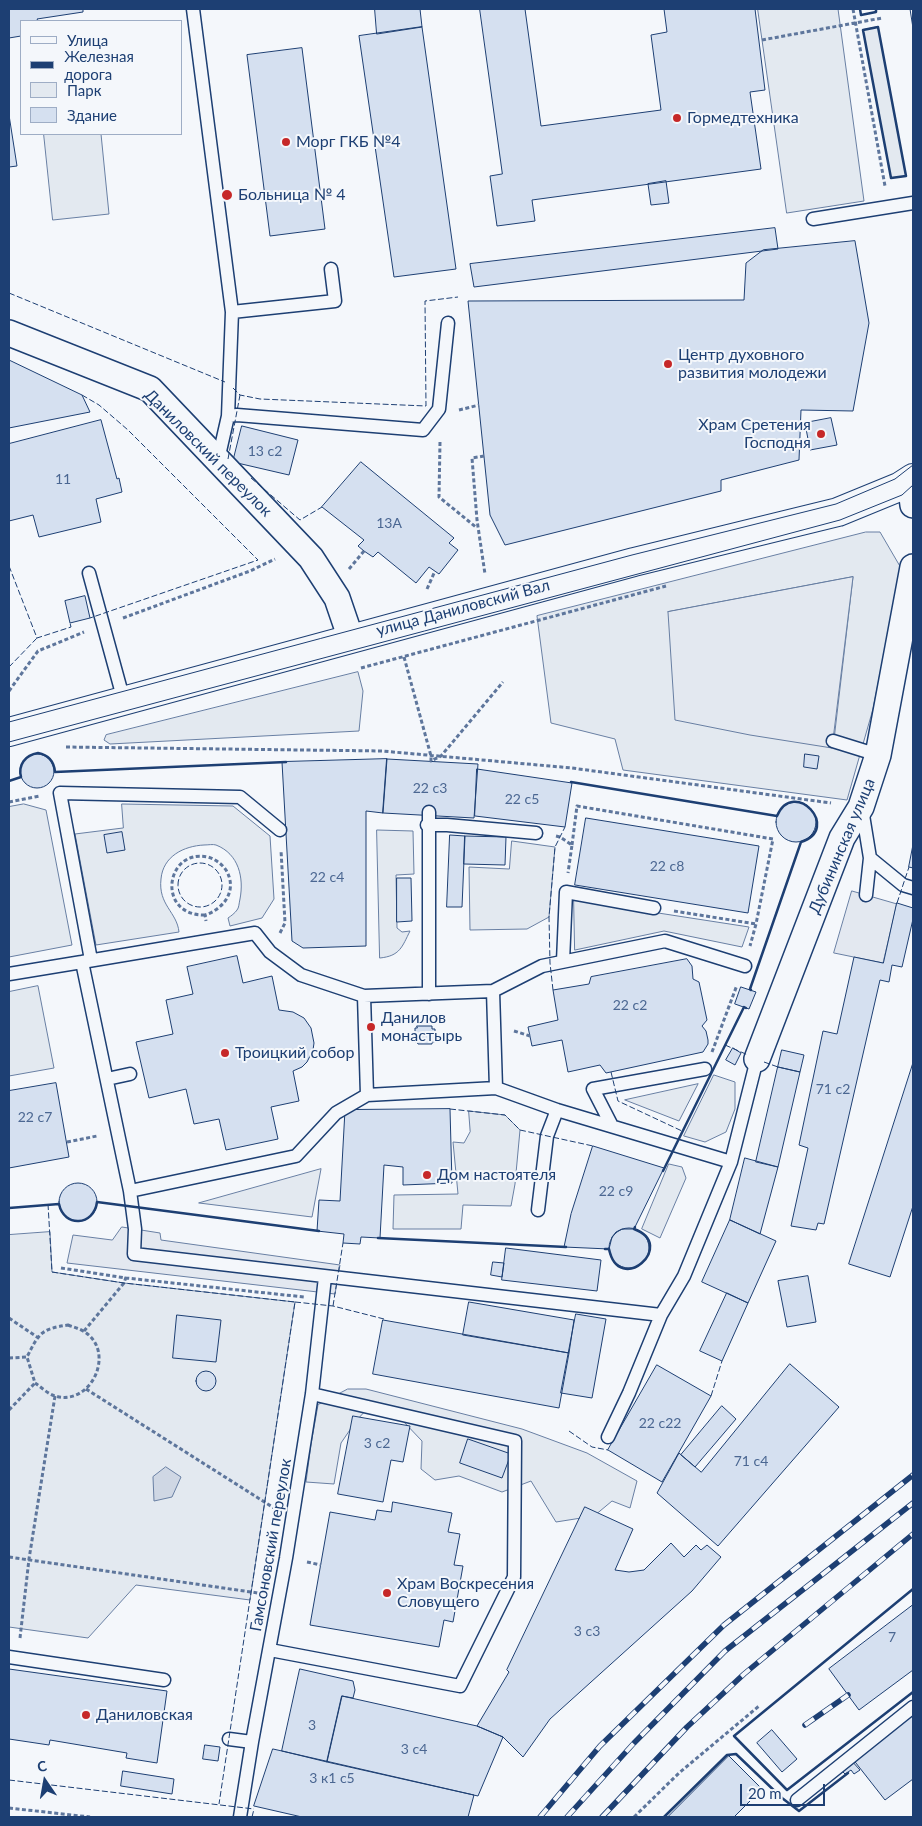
<!DOCTYPE html>
<html>
<head>
<meta charset="utf-8">
<style>
  body { margin:0 }
  #map { position:relative; width:922px; height:1826px; overflow:hidden; background:#f4f7fb; font-family:Lato,sans-serif }
  canvas { display:block }
  .frame { position:absolute; inset:0; border:10px solid #1d3f73; pointer-events:none }
  .legend { position:absolute; left:20px; top:20px; width:162px; height:115px; box-sizing:border-box; background:#f4f7fb; border:1px solid #9eadc5; margin:0; padding:6px 9px; list-style:none; font-size:15px; color:#1d3f73 }
  .legend li { display:flex; align-items:center; gap:10px; height:25px }
  .legend b { width:25px; border:1px solid #9eadc5 }
  .north { position:absolute; left:20px; top:1756px; width:50px; height:50px; -webkit-text-stroke:4px #f4f7fb; paint-order:stroke; rotate:348deg; font-size:14px; font-weight:700; line-height:20px; text-align:center; color:#1d3f73 }
  .north::after { content:''; display:block; margin:auto; width:18px; height:22px; background:#1d3f73; clip-path:polygon(50% 0,100% 100%,50% 72%,0 100%) }
  .scale { position:absolute; left:740px; top:1784px; width:85px; height:22px; box-sizing:border-box; border:2px solid #1d3f73; border-top:0; padding-left:6px; font-size:15px; line-height:18px; white-space:nowrap; color:#1d3f73; -webkit-text-stroke:4px #f4f7fb; paint-order:stroke }
</style>
</head>
<body>
<div id="map">
<canvas width="922" height="1826"></canvas>
<div class="frame"></div>
<ul class="legend">
<li><b style="height:6px;background:#f4f7fb"></b>Улица</li>
<li><b style="height:6px;background:#1d3f73"></b>Железная дорога</li>
<li><b style="height:14px;background:#e3e9f0"></b>Парк</li>
<li><b style="height:14px;background:#d5e0f0"></b>Здание</li>
</ul>
<div class="north">С</div>
<div class="scale">20 m</div>
</div>
<script>
const ctx = document.querySelector('canvas').getContext('2d');
ctx.lineJoin = 'round';
function fillPath(path, color) {
  ctx.fillStyle = color;
  ctx.fill(path, 'evenodd');
}
function strokePath(path, color, width, dash) {
  ctx.strokeStyle = color;
  ctx.lineWidth = width;
  ctx.lineCap = dash ? 'butt' : 'round';
  ctx.setLineDash(dash || []);
  ctx.stroke(path);
}
function write(font, color, halo, rows, align = 'center') {
  ctx.font = font + ' Lato,sans-serif';
  ctx.lineWidth = 4;
  ctx.setLineDash([]);
  ctx.textBaseline = 'middle';
  ctx.strokeStyle = halo;
  ctx.fillStyle = color;
  for (const [text, x, y, turn = 0] of rows) {
    ctx.save();
    ctx.translate(x, y);
    ctx.rotate((+turn || 0) * Math.PI / 180);
    ctx.textAlign = isNaN(turn) ? turn : align;
    if (halo) ctx.strokeText(text, 0, 0);
    ctx.fillText(text, 0, 0);
    ctx.restore();
  }
}
const green = new Path2D(`
  M758 9H838L864 201 787 213Z
  M878 27 906 176 891 178 863 30Z
  M44 134H101L109 214 53 220Z
  M866 532H880L901 568 873 709 847 800 623 770 615 739 551 723 537 616ZM853 577 833 748 668 612Z
  M358 672 363 691 359 731 110 744 104 740 106 735Z
  M24 804 46 810 72 945 9 957V807Z
  M122 804 233 806 270 836 274 899 262 918 230 926 228 918C231 916 235 913 237 910 239 908 239 903 240 899 244 878 239 854 216 845 213 844 208 845 204 845 184 846 163 856 161 879 158 905 177 912 179 932L96 945 75 834 123 828Z
  M377 830 413 831 414 874 396 875 397 928 402 932 410 931C402 947 400 956 380 958Z
  M512 841 555 847 549 917 527 929 470 930 469 867 509 869Z
  M574 900 749 927 742 947 664 931 575 950Z
  M38 986 54 1068 9 1076V992Z
  M714 1075 735 1082V1109L726 1132 705 1142 684 1136Z
  M698 1084 679 1121 625 1100Z
  M469 1111 505 1115 520 1130 515 1184 511 1206 463 1205 461 1229H393L394 1195 458 1194 453 1142 464 1143 470 1132Z
  M669 1164 682 1167 686 1178 660 1238 642 1229Z
  M321 1169 312 1217 199 1203Z
  M50 1232 52 1272 124 1283 295 1302 250 1600 136 1585 88 1638 9 1627V1235Z
  M348 1389H366L522 1429 587 1453 637 1481 630 1508 612 1501 594 1516 556 1522 531 1481 502 1492 459 1476 435 1480 421 1469 422 1441 402 1420 367 1409 356 1421 341 1443 334 1484 306 1482 311 1444 318 1405Z`);
const parking = new Path2D(`
  M853 577 832 748 750 735 675 720 668 612Z
  M852 891 897 904 883 963 834 953Z
  M122 1227 160 1233 161 1240 340 1265 335 1294 67 1263 73 1235 112 1240Z`);
const water = new Path2D(`
  M166 1467 181 1477 172 1497 154 1501 153 1477Z`);
const building = new Path2D(`
  M9 9H83V12L37 19 38 21H21V36L9 38Z
  M375 9H420L422 27 377 34Z
  M480 9H525L541 126 661 110 651 35 667 32 664 9H755L765 90 750 92 761 169 532 200 535 221 497 226 490 176 502 174Z
  M422 27 456 269 394 277 359 36Z
  M302 48 325 229 270 236 247 55Z
  M9 115 17 166 9 167Z
  M666 181 669 203 651 205 648 184Z
  M775 228 778 249 474 287 470 264Z
  M855 241 869 323 853 411 801 410 799 460 721 480V491L505 545 490 515 468 301 744 300 746 263 763 250Z
  M9 360 82 395 90 412 9 428Z
  M831 418 837 445 810 450 805 423Z
  M101 420 117 479 119 478 122 492 96 499 101 522 39 537 33 515 9 521V444Z
  M242 426 298 440 289 475 233 462Z
  M361 462 454 538 449 543 458 550 439 574 429 567 416 583 378 552 373 557 364 551 358 546 364 540 322 507Z
  M85 596 90 618 70 623 65 601Z
  M20 771a17 17 0 1 1 34 0a17 17 0 1 1-34 0Z
  M805 754 819 756 817 769 804 767Z
  M387 759 478 764 474 818 383 813Z
  M387 759 383 813 366 811V946L303 948 292 941 282 762Z
  M477 769 572 783 565 827 475 816Z
  M776 822a20 20 0 1 1 40 0a20 20 0 1 1-40 0Z
  M586 818 759 846 748 913 575 885Z
  M122 832 125 850 107 853 104 835Z
  M450 835 465 836 462 907H447Z
  M465 836 506 837 505 865 464 864Z
  M913 845V868L909 867Z
  M397 878H411L412 921 397 922Z
  M897 903 913 908V919L902 967 892 965 889 982 880 980 824 1224 818 1223 816 1230 791 1226 808 1148 799 1145 823 1031 837 1034 854 957 883 963Z
  M237 956 243 983 272 976 279 1010 293 1012 304 1018 311 1028 314 1043 313 1050 307 1062 302 1067 293 1071 299 1101 271 1107 278 1139 226 1150 219 1119 194 1124 186 1089 149 1098 136 1042 173 1034 166 1000 193 994 187 967Z
  M687 959 692 966 693 979 699 982 707 1020 702 1026 706 1031 708 1040V1044L703 1052 606 1073 600 1065 568 1072 562 1040 532 1046 528 1027 558 1020 553 990 589 984 591 977Z
  M741 987 756 992 749 1009 735 1004Z
  M417 1026H432V1029H435V1042H432V1044H418L417 1042H415V1028H417Z
  M733 1048 741 1053 735 1065 726 1060Z
  M782 1050 804 1055 800 1072 778 1067Z
  M913 1063V1206L890 1277 849 1264Z
  M778 1067 800 1072 778 1167 756 1162Z
  M56 1083 69 1157 9 1168V1091Z
  M450 1109 452 1183 403 1185V1167L384 1165 380 1238 361 1237 360 1244 343 1243 344 1234 317 1231 319 1200 340 1201 345 1110Z
  M593 1146 664 1168 634 1229H622L616 1232 612 1237 609 1249 564 1247 571 1214Z
  M745 1158 778 1167 760 1234 730 1220Z
  M59 1202a19 19 0 1 1 38 0a19 19 0 1 1-38 0Z
  M730 1220 776 1241 748 1303 702 1282Z
  M609 1248a20 20 0 1 1 40 0a20 20 0 1 1-40 0Z
  M506 1248 601 1260 597 1291 502 1280Z
  M493 1262 504 1263 502 1277 491 1275Z
  M808 1276 816 1322 787 1327 778 1281Z
  M727 1293 748 1303 722 1361 700 1351Z
  M469 1302 574 1320 569 1353 463 1335Z
  M576 1314 606 1319 592 1398 561 1393Z
  M177 1315 221 1320 216 1362 173 1358Z
  M383 1320 569 1353 559 1408 373 1374Z
  M790 1364 839 1407 718 1546 657 1493 679 1453 701 1472Z
  M657 1365 711 1396 662 1482 608 1450Z
  M196 1381a10 10 0 1 1 20 0a10 10 0 1 1-20 0Z
  M722 1406 736 1419 695 1467 681 1455Z
  M353 1416 410 1426 403 1462 391 1460 383 1502 338 1494Z
  M468 1439 511 1454 502 1478 460 1463Z
  M393 1502 452 1513 448 1532 460 1534 454 1565 463 1566 453 1622 444 1620 439 1647 310 1625 330 1512 375 1520 377 1510 391 1512Z
  M585 1507 633 1529 615 1570 629 1572 644 1570 671 1543 684 1557 696 1545 701 1550 707 1545 721 1557 692 1591 550 1719 523 1757 503 1737 477 1726 509 1672 507 1670Z
  M913 1605V1670L859 1710 829 1669Z
  M9 1669 167 1691 157 1763 126 1758 127 1753 50 1740 49 1745 9 1739Z
  M300 1669 353 1681 355 1690 353 1698 342 1696 327 1762 282 1751Z
  M342 1696 477 1726 503 1737 478 1796 327 1762Z
  M913 1710V1779L885 1800 852 1758Z
  M772 1730 797 1759 782 1772 757 1743Z
  M205 1745 220 1747 218 1761 203 1759Z
  M273 1749 282 1751 474 1795 468 1817H302L254 1806Z
  M729 1756 762 1789 734 1817H668Z
  M850 1759 860 1770 854 1774 851 1770 845 1774 839 1768Z
  M123 1771 174 1779 172 1794 121 1786Z`);
const path = new Path2D(`
  M853 9 885 186
  M762 40 882 18
  M459 410 479 405
  M440 442 439 497 477 528
  M484 456 472 458 477 520 485 574
  M349 569 364 551
  M427 589 435 571
  M123 618 250 571 275 559
  M404 657 431 756V761L441 756 503 682
  M361 668 666 586
  M9 691 38 651 84 632
  M66 747 382 751 572 768 831 803
  M9 802 40 796
  M556 836 560 837 572 845 568 873
  M572 845 577 806 773 839 756 924 750 946
  M674 911 756 924
  M205 915C156 916 165 848 208 857 215 859 222 864 226 870 238 890 224 909 205 915L206 921
  M280 933 285 923 281 850
  M514 1031 530 1036
  M712 1052 737 985
  M67 1142 97 1136
  M61 1268 126 1278 304 1297
  M9 1318 37 1337
  M68 1325C73 1327 78 1328 83 1331 117 1350 92 1407 55 1396 48 1394 41 1387 35 1383L27 1357C39 1333 41 1329 68 1325Z
  M84 1331 124 1283 126 1277
  M9 1358 27 1357
  M86 1389 274 1508
  M9 1410 35 1383
  M9 1557 258 1593
  M307 1562 321 1565
  M20 1638 29 1559 55 1396
  M9 1808 90 1817
  M634 1817 679 1773 759 1706`);
const lane = new Path2D(`
  M193 9 232 312
  M813 219 913 203
  M228 416 237 415 423 430 439 409 448 323
  M218 460 228 416 232 312 335 301 331 269
  M89 573 124 701
  M833 741 878 755
  M862 809 870 858 866 895
  M427 825H447L536 833
  M870 858 903 885 913 888
  M91 960 60 793 240 797 280 830
  M563 961 566 892 654 908
  M9 974 82 962
  M493 991 542 966 665 941 745 966
  M429 994V812
  M364 996 301 975 270 952 255 933 82 962 130 1191 135 1229 134 1254C310 1275 486 1294 661 1315L684 1276 731 1162 757 1059
  M107 1079 130 1074
  M367 1095 364 996 493 991 496 1088
  M612 1126 593 1089 705 1069
  M130 1191 296 1156 336 1113 367 1095 496 1088 557 1110 731 1162
  M538 1210 547 1136 557 1110
  M608 1437 629 1393 661 1315
  M270 1650 460 1686 514 1577 515 1441 312 1394
  M9 1657 164 1680
  M229 1739 252 1742
  M797 1800 913 1707
  M240 1817 252 1742 286 1558 312 1394 325 1277`);
const street = new Path2D(`
  M9 333 150 389 311 558 337 598 351 639
  M910 481 913 505
  M757 1059 842 838 861 807 878 755 913 567`);
const secondary = new Path2D(`
  M9 732 634 562 838 512 899 487 913 478`);
const tram = new Path2D(`
  M910 9 913 28
  M9 722 632 555 836 504 895 479 913 465
  M9 742 840 520 902 495 913 485`);
const rail = new Path2D(`
  M805 1725 848 1695
  M540 1817 600 1746 724 1625 913 1475
  M567 1817 634 1743 725 1651 913 1503
  M602 1817 687 1727 744 1674 913 1534`);
const fence = new Path2D(`
  M9 293 225 382
  M233 388 240 395 260 399 426 406 425 301 458 297
  M82 395 99 405 128 430 258 560 90 618
  M228 459 240 395
  M251 478 300 520 322 507
  M9 566 37 638 71 627 70 623
  M9 667 37 638
  M178 885a22 22 0 1 1 44 0a22 22 0 1 1-44 0Z
  M897 903 909 867
  M553 990 550 963 549 917 555 847 565 827
  M725 1045 748 1055
  M764 1062 778 1067
  M611 1072 618 1101 682 1131
  M450 1109 505 1115 520 1130 593 1146
  M48 1204 52 1272 124 1283 295 1302 219 1804
  M295 1302 333 1306 384 1319
  M333 1306 343 1243
  M711 1396 722 1361
  M569 1431 592 1447 608 1450
  M9 1780 254 1809
  M252 1817 254 1809`);
const wall = new Path2D(`
  M860 9 861 15 876 12V9
  M878 27 906 176 891 178 863 30Z
  M9 781 21 777C18 765 25 755 38 753 49 755 54 761 55 772L286 762
  M571 782 777 816C794 777 842 829 801 842L750 989 751 990
  M663 1171 744 1007 746 1008
  M9 1208 59 1204C64 1228 94 1226 97 1202L319 1231
  M378 1238 566 1247
  M605 1249H609C619 1297 678 1245 634 1229L635 1227
  M913 1589 734 1736 787 1790 913 1692
  M664 1817 727 1755 736 1754 782 1798 799 1811 848 1773`);
const markers = [
  [677,118,5,"#c62828"],
  [286,142,5,"#c62828"],
  [227,195,6,"#c62828"],
  [668,364,5,"#c62828"],
  [821,434,5,"#c62828"],
  [371,1027,5,"#c62828"],
  [225,1053,5,"#c62828"],
  [427,1175,5,"#c62828"],
  [387,1593,5,"#c62828"],
  [86,1715,5,"#c62828"]
];
const numberNames = [
  ["13 с2",265,451],
  ["11",63,479],
  ["13А",389,523],
  ["22 с3",430,788],
  ["22 с5",522,799],
  ["22 с8",667,866],
  ["22 с4",327,877],
  ["22 с2",630,1005],
  ["71 с2",833,1089],
  ["22 с7",35,1117],
  ["22 с9",616,1191],
  ["22 с22",660,1423],
  ["3 с2",377,1443],
  ["71 с4",751,1461],
  ["3 с3",587,1631],
  ["7",892,1637],
  ["3",312,1725],
  ["3 с4",414,1749],
  ["3 к1 с5",332,1778]
];
const poiNames = [
  ["Гормедтехника",687,118],
  ["Морг ГКБ №4",296,142],
  ["Больница № 4",238,195],
  ["Центр духовного",678,355],
  ["развития молодежи",678,373],
  ["Храм Сретения",811,425,"right"],
  ["Господня",811,443,"right"],
  ["Данилов",381,1018],
  ["монастырь",381,1036],
  ["Троицкий собор",235,1053],
  ["Дом настоятеля",437,1175],
  ["Храм Воскресения",397,1584],
  ["Словущего",397,1602],
  ["Даниловская",96,1715]
];
const streetNames = [
  ["Даниловский переулок",208,453,45],
  ["улица Даниловский Вал",463,608,-15],
  ["Дубининская улица",842,846,-67],
  ["Гамсоновский переулок",271,1545,-80]
];
fillPath(green, '#e3e9f0');
strokePath(green, '#687fa3', 1);
fillPath(parking, '#e3e8f0');
strokePath(parking, '#687fa3', 1);
fillPath(water, '#cfd7e4');
strokePath(water, '#687fa3', 1);
fillPath(building, '#d5e0f0');
strokePath(building, '#1d3f73', 1);
strokePath(lane, '#1d3f73', 15);
strokePath(street, '#1d3f73', 28);
strokePath(secondary, '#1d3f73', 30);
strokePath(path, '#5e769c', 3, [4, 2.5]);
strokePath(lane, '#f4f7fb', 12);
strokePath(street, '#f4f7fb', 25);
strokePath(secondary, '#f4f7fb', 28);
strokePath(tram, '#1d3f73', 1);
strokePath(rail, '#1d3f73', 5.5);
strokePath(rail, '#f4f7fb', 4, [11]);
strokePath(fence, '#1d3f73', 1, [6, 2.5]);
strokePath(wall, '#1d3f73', 2.5);
for (const [x, y, r, color] of markers) {
  const dot = new Path2D();
  dot.arc(x, y, r, 0, 2 * Math.PI);
  ctx.fillStyle = color;
  ctx.fill(dot);
  strokePath(dot, '#f4f7fb', 2);
}
write('14px', '#4b6792', null, numberNames);
write('16px', '#1d3f73', '#f4f7fb', poiNames, 'left');
write('16px', '#1d3f73', '#f4f7fb', streetNames);
</script>
</body>
</html>
